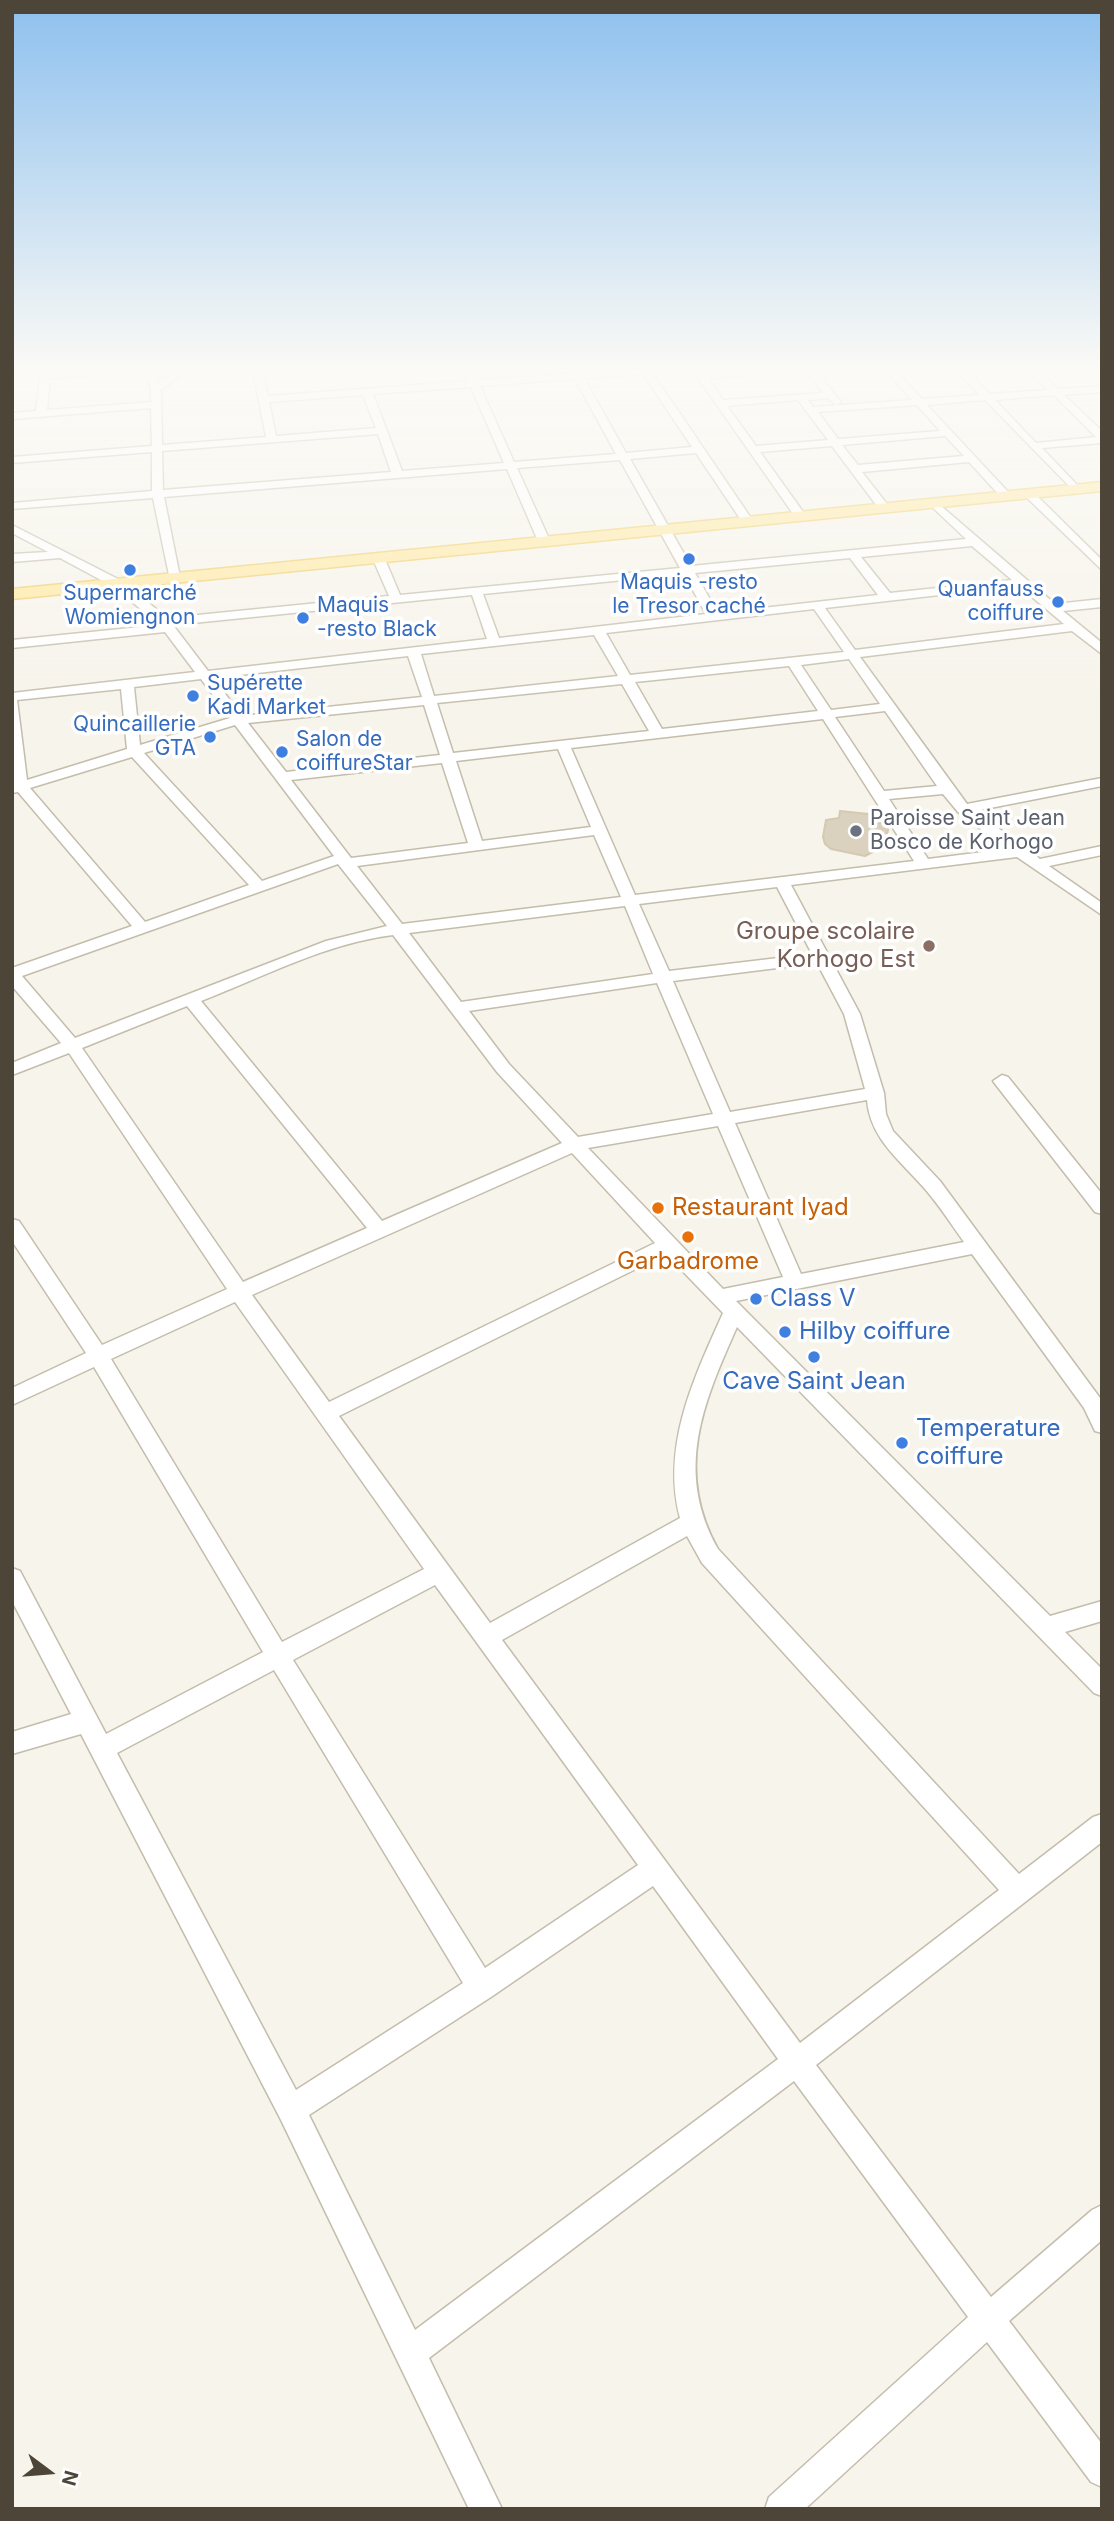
<!DOCTYPE html>
<html>
<head>
<meta charset="utf-8">
<style>
  body { margin:0 }
  #map { position:relative; width:1114px; height:2521px; overflow:hidden; background:#f7f4eb; font-family:Inter,sans-serif }
  canvas { display:block }
  .frame { position:absolute; inset:0; border:14px solid #4c4538; pointer-events:none }
  .north { position:absolute; left:14px; top:2437px; width:70px; height:70px; -webkit-text-stroke:5px #fff; paint-order:stroke; rotate:106deg; font-size:19px; font-weight:700; line-height:28px; text-align:center; color:#4c4538 }
  .north::after { content:''; display:block; margin:auto; width:24px; height:32px; background:#4c4538; clip-path:polygon(50% 0,100% 100%,50% 72%,0 100%) }
</style>
</head>
<body>
<div id="map">
<canvas width="1114" height="2521"></canvas>
<div class="frame"></div>
<div class="north">N</div>
</div>
<script>
const ctx = document.querySelector('canvas').getContext('2d');
ctx.lineJoin = 'round';
function fillPath(path, color) {
  ctx.fillStyle = color;
  ctx.fill(path, 'evenodd');
}
function strokePath(path, color, width, dash) {
  ctx.strokeStyle = color;
  ctx.lineWidth = width;
  ctx.lineCap = dash ? 'butt' : 'round';
  ctx.setLineDash(dash || []);
  ctx.stroke(path);
}
function write(font, color, halo, rows, align = 'center') {
  ctx.font = font + ' Inter,sans-serif';
  ctx.lineWidth = 7;
  ctx.setLineDash([]);
  ctx.textBaseline = 'middle';
  ctx.strokeStyle = halo;
  ctx.fillStyle = color;
  for (const [text, x, y, turn = 0] of rows) {
    ctx.save();
    ctx.translate(x, y);
    ctx.rotate((+turn || 0) * Math.PI / 180);
    ctx.textAlign = isNaN(turn) ? turn : align;
    if (halo) ctx.strokeText(text, 0, 0);
    ctx.fillText(text, 0, 0);
    ctx.restore();
  }
}
const building = new Path2D(`
  M840 811 878 815 877 822 889 826 884 846 865 856 831 849 825 844 823 837 826 820 839 818Z`);
const minor = new Path2D(`
  M41 371H114L109 374 50 378 47 410 151 402V389L145 371H155L159 382 175 371H186L161 390 162 445 266 437 253 371H263L268 396 468 381 465 371H473L478 380 572 374 570 371 581 373 651 371 753 521 743 523 696 453 630 459 691 566 966 539 930 505V501L934 500 1055 604 1102 599V607L1063 611 1102 643V654L1072 631 860 657 967 804 1102 778V786L975 811 1040 859 1102 846V855L1049 866 1102 903V915L1017 857 791 885 860 1014 884 1093 886 1114 893 1131 940 1181 1100 1398 1102 1433 1095 1431 1084 1408 972 1254 736 1301 1050 1616 1102 1601V1621L1065 1632 1102 1669V1696L1094 1693 737 1327C703 1403 674 1471 718 1549L1019 1874 1093 1817 1102 1814V1842L816 2065 991 2297 1092 2210 1102 2205V2240L1009 2321 1102 2444V2487L1091 2482 987 2342 805 2509H765L769 2497 968 2317 794 2081 429 2358 502 2509H469L281 2120 81 1734 12 1754V1732L71 1714 12 1601V1568L20 1571 106 1734 263 1652 94 1367 12 1405V1388L86 1353 12 1241V1219L19 1221 102 1345 227 1289 69 1053 12 1075V1063L61 1043 12 986V968L132 926 18 792 12 793V693L195 672 165 632 12 648V640L160 625 114 587 60 558 12 562V554L48 552 12 533V525L122 581 167 618 389 596 372 557 378 553 384 557 400 595 680 568 620 460 517 468 550 541 544 544 538 541 507 469 164 497 180 577 170 580 153 498 12 509V503L152 491V452L12 463V457L152 446 151 408 12 419V413L36 411ZM643 374 692 447 626 453 584 378ZM575 379 616 454 514 462 480 386ZM471 387 504 463 402 471 373 394ZM363 395 376 428 276 436 269 402ZM378 434 391 472 163 490 162 451ZM972 546 1012 580 890 593 861 557ZM850 558 878 595 718 613 695 573ZM684 574 706 614 499 638 483 594ZM1019 586 1064 624 855 650 825 608ZM472 595 487 639 208 671 173 625ZM814 609 844 652 630 675 606 633ZM594 635 618 676 434 696 421 654ZM408 656 422 697 242 716 213 678ZM849 659 880 704 831 710 801 665ZM789 666 818 711 662 729 635 682ZM201 679 230 718 140 745 134 687ZM622 684 649 731 453 753 437 703ZM121 689 127 749 27 780 17 700ZM424 705 440 755 286 772 248 723ZM885 711 937 786 884 791 835 717ZM823 719 914 861 635 895 571 748ZM235 725 334 856 262 881 144 753ZM558 749 591 827 482 841 456 761ZM132 757 249 885 145 922 30 788ZM442 763 468 843 351 858 291 780ZM943 794 958 812 1007 849 928 859 889 799ZM594 835 621 897 402 924 357 866ZM338 864 387 926 326 941 75 1038 22 976ZM777 887 812 954 669 971 639 904ZM625 906 653 974 461 1002 409 933ZM393 935 497 1072 562 1143 382 1221 201 1001C263 977 327 943 393 935ZM817 963 844 1014 865 1089 730 1112 673 981ZM657 983 713 1114 578 1137 509 1064 469 1011ZM187 1006 367 1228 243 1282 82 1048ZM867 1100C870 1139 901 1161 925 1189 939 1205 951 1224 964 1242L801 1274 735 1123ZM718 1126 783 1277 723 1289 588 1148ZM572 1153 655 1243 329 1402 252 1295ZM666 1254 723 1313C694 1378 661 1446 680 1518L490 1623 339 1416ZM235 1302 424 1569 282 1642 111 1359ZM687 1536 702 1563 999 1890 800 2043 502 1640ZM435 1585 638 1865 485 1968 293 1660ZM274 1670 463 1983 296 2090 117 1753ZM653 1886 778 2059 415 2330 309 2115 491 1997Z
  M693 371H771L766 374 708 378 723 400 823 393 806 371H816L841 402 836 405 828 398 808 400 813 407 912 400 886 371H896L922 399 979 395 957 371H967L990 394 1048 390 1029 371H1039L1058 389 1102 386V392L1064 395 1102 431V443L1042 448 1079 487 1080 489 1075 492 985 400 927 405 1010 494V498H1002L969 462 862 472 890 508 884 511 880 510 832 446 760 452 806 516 800 519 796 518ZM1054 395 1096 437 1036 443 995 400ZM798 400 828 440 756 446 727 406ZM917 405 940 431 838 439 818 412ZM945 436 964 456 858 465 842 445Z
  M1024 491H1032L1102 560V570L1024 495Z
  M1002 1075 1008 1077 1102 1194V1214L1095 1212 996 1085 993 1081Z`);
const major = new Path2D(`
  M1102 482V491L12 599V589Z`);
const markers = [
  [689,559,7,"#3f7fe0"],
  [130,570,7,"#3f7fe0"],
  [1058,602,7,"#3f7fe0"],
  [303,618,7,"#3f7fe0"],
  [193,696,7,"#3f7fe0"],
  [210,737,7,"#3f7fe0"],
  [282,752,7,"#3f7fe0"],
  [856,831,7,"#6b7280"],
  [929,946,7,"#8d6e63"],
  [658,1208,7,"#e8710a"],
  [688,1237,7,"#e8710a"],
  [756,1299,7,"#3f7fe0"],
  [785,1332,7,"#3f7fe0"],
  [814,1357,7,"#3f7fe0"],
  [902,1443,7,"#3f7fe0"]
];
const farShopnames = [
  ["Maquis -resto",689,583,"center"],
  ["le Tresor caché",689,607,"center"],
  ["Quanfauss",1044,590,"right"],
  ["coiffure",1044,614,"right"],
  ["Supermarché",130,594,"center"],
  ["Womiengnon",130,618,"center"],
  ["Maquis",317,606],
  ["-resto Black",317,630],
  ["Supérette",207,684],
  ["Kadi Market",207,708],
  ["Quincaillerie",196,725,"right"],
  ["GTA",196,749,"right"],
  ["Salon de",296,740],
  ["coiffureStar",296,764]
];
const farWorshipnames = [
  ["Paroisse Saint Jean",870,819],
  ["Bosco de Korhogo",870,843]
];
const educationNames = [
  ["Groupe scolaire",915,932],
  ["Korhogo Est",915,960]
];
const foodNames = [
  ["Restaurant Iyad",672,1208],
  ["Garbadrome",688,1262,"center"]
];
const shopNames = [
  ["Class V",770,1299],
  ["Hilby coiffure",799,1332],
  ["Cave Saint Jean",814,1382,"center"],
  ["Temperature",916,1429],
  ["coiffure",916,1457]
];
fillPath(building, '#dad1bf');
strokePath(building, '#d5c9b2', 2);
strokePath(minor, '#c4bdac', 3);
strokePath(major, '#efcc61', 3);
fillPath(minor, '#fff');
fillPath(major, '#ffe89c');
const sky = ctx.createLinearGradient(0, 0, 0, 724);
sky.addColorStop(0, '#8dc0ee');
sky.addColorStop(0.51, '#fbfaf6');
sky.addColorStop(1, '#fbfaf600');
ctx.fillStyle = sky;
ctx.fillRect(0, 0, 1114, 724);
for (const [x, y, r, color] of markers) {
  const dot = new Path2D();
  dot.arc(x, y, r, 0, 2 * Math.PI);
  ctx.fillStyle = color;
  ctx.fill(dot);
  strokePath(dot, '#fff', 2.5);
}
write('21px', '#366cbe', '#fff', farShopnames, 'left');
write('21px', '#5b616d', '#fff', farWorshipnames, 'left');
write('24px', '#785e54', '#fff', educationNames, 'right');
write('24px', '#c56008', '#fff', foodNames, 'left');
write('24px', '#366cbe', '#fff', shopNames, 'left');
</script>
</body>
</html>
